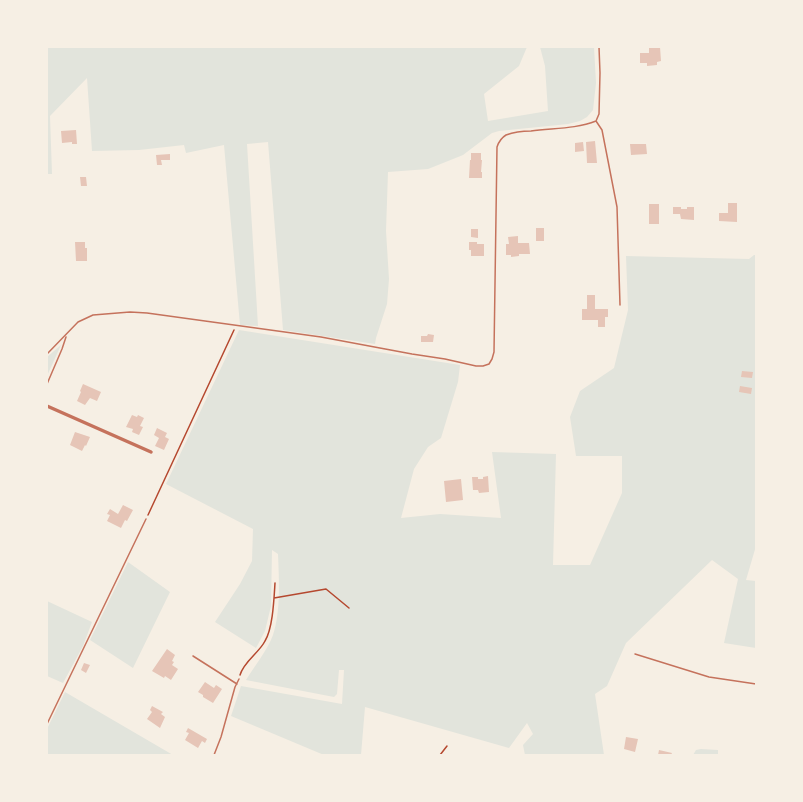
<!DOCTYPE html>
<html>
<head>
<meta charset="utf-8">
<style>
  body { margin:0 }
  #map { position:relative; width:803px; height:802px; overflow:hidden; background:#f6efe4; font-family:"Source Sans 3",sans-serif }
  canvas { display:block }
  .frame { position:absolute; inset:0; border:48px solid #f6efe4; pointer-events:none }
</style>
</head>
<body>
<div id="map">
<canvas width="803" height="802"></canvas>
<div class="frame"></div>
</div>
<script>
const ctx = document.querySelector('canvas').getContext('2d');
ctx.lineJoin = 'round';
function fillPath(path, color) {
  ctx.fillStyle = color;
  ctx.fill(path, 'evenodd');
}
function strokePath(path, color, width, dash) {
  ctx.strokeStyle = color;
  ctx.lineWidth = width;
  ctx.lineCap = dash ? 'butt' : 'round';
  ctx.setLineDash(dash || []);
  ctx.stroke(path);
}
const green = new Path2D(`
  M47 47H527L519 66 484 94 488 121 548 111 545 66 540 47H594L596 83 593 110 587 117 580 121 568 124 499 131 492 133 463 155 428 169 388 172 386 231 389 279 387 304 376 338 375 344 283 330 268 142 247 144 258 326 240 325 224 145 186 153 184 145 139 150 92 151 87 78 50 116 52 174H47Z
  M754 255H756V546L746 580 756 581V648L724 643 738 579 712 560 626 643 607 686 595 694 604 755H525L523 745 533 734 527 723 509 748 365 707 361 755H324L231 716 241 686 342 704 344 670H339L337 694 334 697 246 680C255 665 267 651 273 635 281 611 279 579 278 554L272 550 271 606 265 631 256 648 215 622 240 584 252 561 253 529 166 484 239 330 460 365 458 382 441 438 428 447 414 469 401 518 440 514 501 518 492 452 556 454 553 565H590L622 493V456H576L570 417 580 391 614 368 628 310 626 256 749 259Z
  M61 345 47 376V357Z
  M128 562 170 592 133 668 90 640Z
  M47 601 92 622 83 646 63 683 47 676Z
  M65 692 173 755H47V729Z
  M701 749 718 750V755H693L696 750Z`);
const building = new Path2D(`
  M649 47H660L661 61 657 62V65L647 66V63H640V53H649Z
  M76 130 77 144H72V142L62 143 61 131Z
  M595 141 597 163H587L586 142Z
  M583 142 584 151 575 152V143Z
  M630 144H646L647 154 631 155Z
  M471 153H481V160H482L481 172H482V178H469L470 160H471Z
  M170 154V160H161L162 165H157L156 155Z
  M80 177H86L87 186H81Z
  M728 203H737V222L719 221V213H728Z
  M649 204H659V224H649Z
  M673 207H681V209H687V207H694V220L681 219 680 214H673Z
  M536 228H544V241H536Z
  M471 229H478V238L471 237Z
  M518 236V243H529L530 254H519V256L511 257V255H506V244H509L508 237Z
  M75 242H85V248H87V261H76Z
  M469 242H477V244H484V256H471V250H469Z
  M587 295H595V309H608V317H605V327H598V320H582V309H587Z
  M428 334 434 335 433 342H421V336H427Z
  M742 371 753 372 752 378 741 377Z
  M83 384 101 392 97 401 90 398 85 405 77 401 81 392 80 391Z
  M740 386 752 388 751 394 739 392Z
  M132 415 137 417 138 415 144 418 140 426 143 427 139 435 132 432 133 429 126 427Z
  M157 428 167 433 165 437 169 439 164 450 155 446 159 438 154 435Z
  M75 432 90 437 86 446 85 445 82 451 70 445Z
  M488 476 489 492 479 493 478 490H473L472 477H478V479H483V477Z
  M461 479 463 500 446 502 444 481Z
  M123 505 133 510 127 521 125 520 121 528 107 521 110 515 107 514 110 509 118 514Z
  M167 649 175 655 172 661 174 662 172 665 178 669 171 680 165 676 164 678 152 671Z
  M84 663 90 665 86 673 81 670Z
  M205 682 214 688 216 685 222 689 213 703 203 697V695L198 692Z
  M152 706 163 712 161 714 165 717 160 728 147 719 152 712 150 710Z
  M188 728 207 739 205 743 202 741 198 748 185 740 189 733 186 732Z
  M626 737 638 739 635 752 624 749Z
  M659 750 672 753 671 755H658Z`);
const path = new Path2D(`
  M148 515 234 330
  M274 598 326 589 349 608
  M240 675C244 661 259 653 265 641 273 628 274 598 275 583
  M440 755 447 746`);
const service = new Path2D(`
  M596 121 602 130 617 207 620 305
  M47 354 78 322 93 315 130 312 147 313 321 337 412 354 445 359 476 366H483L489 364 492 359 494 352 497 147C499 141 501 138 506 135 514 132 523 131 531 131 553 128 576 129 596 121L599 114 600 73 599 47
  M47 384 62 349 66 337
  M635 654 709 677 756 684
  M193 656 237 684
  M47 724 146 519
  M214 755 221 737 235 687 239 679`);
const minor = new Path2D(`
  M47 406 151 452`);
fillPath(green, '#e2e4dc');
fillPath(building, '#e6c5b7');
strokePath(path, '#b5482f', 1.5);
strokePath(service, '#c5725c', 1.5);
strokePath(minor, '#c5725c', 3.5);
</script>
</body>
</html>
